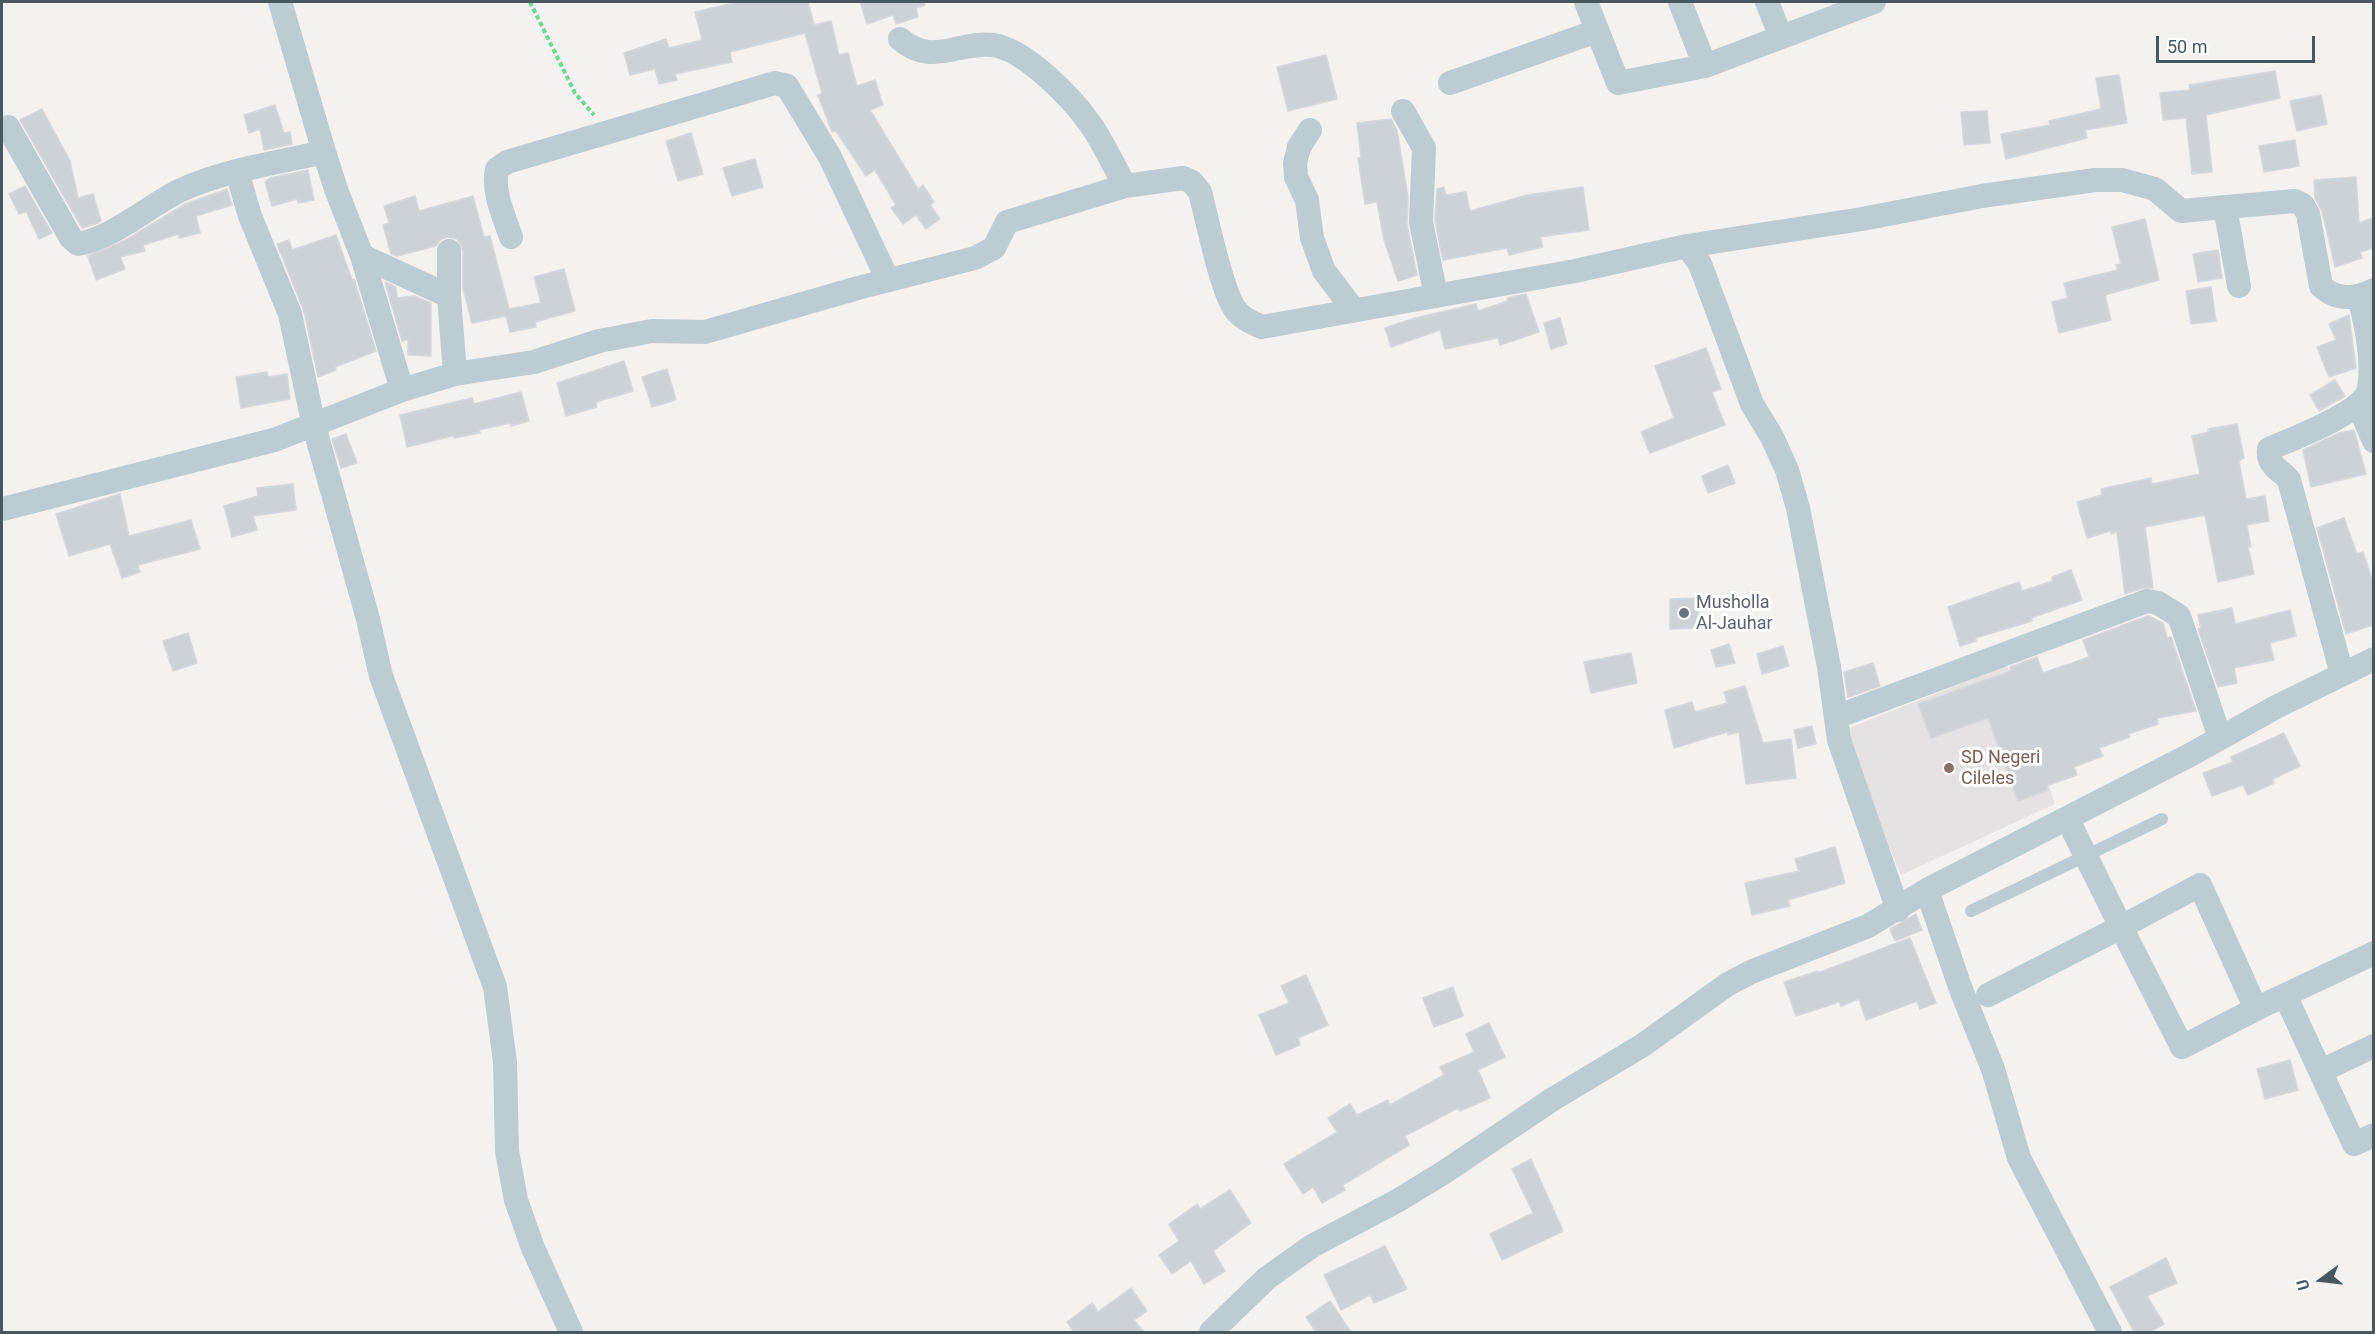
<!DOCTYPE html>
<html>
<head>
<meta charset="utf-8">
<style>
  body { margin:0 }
  #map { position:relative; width:2375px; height:1334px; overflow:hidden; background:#f4f1f1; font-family:Roboto,sans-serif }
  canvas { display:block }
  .frame { position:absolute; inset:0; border:3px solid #475861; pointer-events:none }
  .north { position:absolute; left:2291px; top:1250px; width:60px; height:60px; -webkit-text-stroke:4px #fff; paint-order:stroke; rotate:255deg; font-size:16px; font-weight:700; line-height:24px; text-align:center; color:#475861 }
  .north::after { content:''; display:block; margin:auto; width:21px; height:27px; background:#475861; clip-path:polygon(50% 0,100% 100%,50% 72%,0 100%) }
  .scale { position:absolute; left:2156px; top:36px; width:159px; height:27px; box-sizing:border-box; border:3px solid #475861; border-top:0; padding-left:8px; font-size:18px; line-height:21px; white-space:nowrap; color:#475861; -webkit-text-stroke:4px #fff; paint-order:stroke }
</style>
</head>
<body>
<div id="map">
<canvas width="2375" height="1334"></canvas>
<div class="frame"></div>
<div class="north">U</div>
<div class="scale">50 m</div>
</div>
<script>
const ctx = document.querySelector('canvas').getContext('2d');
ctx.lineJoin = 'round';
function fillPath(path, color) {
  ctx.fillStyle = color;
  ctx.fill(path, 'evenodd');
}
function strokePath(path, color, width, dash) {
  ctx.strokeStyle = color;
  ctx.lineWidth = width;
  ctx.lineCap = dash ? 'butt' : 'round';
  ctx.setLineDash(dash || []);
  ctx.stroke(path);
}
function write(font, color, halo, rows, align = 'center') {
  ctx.font = font + ' Roboto,sans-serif';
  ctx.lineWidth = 6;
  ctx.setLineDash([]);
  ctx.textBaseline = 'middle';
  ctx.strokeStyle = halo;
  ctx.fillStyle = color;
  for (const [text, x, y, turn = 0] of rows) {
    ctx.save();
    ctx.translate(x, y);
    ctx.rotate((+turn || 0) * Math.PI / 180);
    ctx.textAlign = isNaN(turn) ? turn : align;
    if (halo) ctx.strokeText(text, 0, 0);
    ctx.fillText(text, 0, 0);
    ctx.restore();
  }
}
const education = new Path2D(`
  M2007 665 2055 804 1901 875 1839 732Z`);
const building = new Path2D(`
  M738 2H808L814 25 831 21 839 55 848 53 857 86 875 80 883 105 870 110 918 189 923 185 934 202 930 205 940 219 926 229 916 215 903 224 891 208 896 205 875 170 866 176 836 131 832 132 818 95 822 93 805 33 730 52 732 62 675 74 677 80 659 84 655 69 630 75 624 53 666 39 669 48 702 40 695 12Z
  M860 2H924L925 5 916 8 918 17 896 24 893 15 867 24Z
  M1326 55 1337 99 1288 111 1277 67Z
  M2275 71 2280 98 2206 115 2212 172 2192 174 2186 118 2163 120 2160 93 2190 90 2189 85Z
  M2119 75 2127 123 2085 130 2087 138 2006 159 2001 134 2050 125 2049 121 2101 109 2096 78Z
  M2321 95 2327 124 2297 131 2290 101Z
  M275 105 284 133 290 132 292 144 264 150 260 129 249 133 244 115Z
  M42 109 70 161 78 198 93 194 101 221 98 223 82 228 20 120Z
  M1987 111 1990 143 1964 145 1961 112Z
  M1391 119 1397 130 1408 197 1407 225 1417 275 1398 281 1384 240 1377 202 1365 204 1358 158H1361L1357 123Z
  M691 133 703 174 678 181 666 141Z
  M2295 140 2299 166 2264 172 2259 146Z
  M755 159 763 187 732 196 723 168Z
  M308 170 314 200 298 203 297 199 272 206 265 182 270 178Z
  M2356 177 2359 223 2373 218V248L2360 252 2362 258 2335 267 2322 211 2315 198 2314 180Z
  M25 186 52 233 39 239 26 211 19 214 9 194Z
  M1444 187 1446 195 1466 192 1470 211 1527 195 1583 187 1589 230 1540 237 1543 247 1509 255 1507 248 1443 260 1435 221 1437 189Z
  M227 189 232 205 196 216 200 233 179 238V234L143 245 145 251 120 257 125 269 96 280 88 256 124 241 185 204Z
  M415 196 419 211 473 196 484 237 490 236 509 309 541 303 534 277 564 269 575 311 535 322 536 327 510 332 506 316 472 323 463 288V250L457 239 448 237 441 239 436 246 397 256 391 254 383 225 389 223 384 206Z
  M2145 219 2159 280 2105 295 2111 320 2059 333 2052 302 2068 298 2064 283 2118 270 2116 265 2121 264 2112 227Z
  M336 235 352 280 354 279 376 351 335 367 336 370 318 377 304 311 277 244 289 240 292 250Z
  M2218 250 2222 278 2198 282 2193 254Z
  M385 282 396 287 397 298 414 296 431 303V356L408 355V339L402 341Z
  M2211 287 2216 321 2191 324 2186 291Z
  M1526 294 1539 332 1500 345 1498 338 1445 349 1440 330 1391 347 1385 328 1415 318 1476 304 1478 311 1508 301 1507 298Z
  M2349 315 2356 368 2329 377 2317 347 2336 340 2329 324Z
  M1560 318 1567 344 1551 349 1544 323Z
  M1706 348 1721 389 1712 392 1725 425 1650 453 1641 432 1674 418 1655 366Z
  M624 361 633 391 596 402 597 407 566 416 557 383Z
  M667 369 676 400 652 407 642 377Z
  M267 372 268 377 287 374 290 399 241 408 236 377Z
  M2335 380 2345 396 2319 411 2310 395Z
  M521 392 529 421 511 426 510 423 479 430 480 433 454 438 453 436 407 447 400 415 472 398 474 404Z
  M2237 424 2244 458 2239 461 2246 499 2265 496 2269 521 2247 525 2251 547H2248L2254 574 2218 582 2205 515 2145 527 2153 588H2143L2125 594 2117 532 2111 534V531L2087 538 2077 502 2102 495 2101 489 2151 478 2152 484 2200 474 2192 436 2209 432 2208 429Z
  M2354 430 2366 474 2311 487 2303 450 2339 433Z
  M346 434 357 463 341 468 332 439Z
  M1728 465 1735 483 1708 493 1702 476Z
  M293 484 296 510 253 516 257 530 232 537 224 506 258 496 257 488Z
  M120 494 129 536 191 520 200 549 138 565 140 572 122 578 110 544 69 556 56 514Z
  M2344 518 2357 554 2363 552 2373 582V625L2346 634 2317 528Z
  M2071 570 2082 600 2031 618 2032 621 1975 638 1976 641 1960 646 1948 607 2019 582 2022 591 2053 581 2052 577Z
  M1698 598 1699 628 1670 629V599Z
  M2232 608 2235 624 2290 610 2296 636 2270 643 2274 660 2234 668 2237 683 2218 687 2198 629 2201 628 2198 615Z
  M2148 616 2163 623 2167 638 2171 637 2196 711 2157 718 2158 724 2128 734 2130 737 2099 748 2103 756 2074 767 2077 775 2046 786 2048 790 2018 801 1988 718 1931 738 1918 704 2011 671 2010 667 2037 657 2043 673 2089 657 2083 640Z
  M188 633 197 663 173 671 163 641Z
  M1729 644 1735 663 1716 667 1711 650Z
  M1783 646 1789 666 1762 674 1757 654Z
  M1631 653 1637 683 1591 693 1584 662Z
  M1873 663 1880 686 1848 697 1844 672Z
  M1745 686 1763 743 1791 739 1796 778 1746 784 1739 732 1728 735 1727 732 1674 748 1665 710 1692 702 1695 712 1727 703 1724 692Z
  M1812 726 1816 744 1798 748 1794 730Z
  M2284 733 2300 766 2273 779 2274 783 2248 795 2243 785 2212 796 2203 773 2233 762 2231 757Z
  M1835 847 1845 883 1788 900 1790 906 1752 915 1745 883 1799 871 1795 859Z
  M1916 914 1922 930 1895 941 1890 929Z
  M1910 938 1936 1003 1920 1009 1917 1001 1866 1020 1859 999 1841 1006 1839 1002 1796 1016 1784 982 1818 971V973Z
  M1306 975 1328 1025 1298 1038 1300 1045 1276 1055 1259 1015 1289 1003 1281 986Z
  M1453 987 1463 1016 1434 1027 1423 998Z
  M1489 1023 1505 1057 1478 1070 1490 1098 1460 1111 1458 1108 1405 1136 1409 1145 1343 1185 1345 1190 1322 1203 1313 1187 1303 1194 1284 1164 1337 1132 1328 1118 1350 1104 1357 1115 1388 1100 1390 1105 1444 1075 1440 1067 1474 1052 1466 1034Z
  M2290 1060 2298 1090 2265 1099 2257 1069Z
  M1531 1159 1563 1231 1502 1260 1490 1234 1533 1213 1512 1169Z
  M1230 1190 1251 1223 1213 1251 1225 1271 1204 1284 1191 1261 1172 1274 1159 1255 1179 1241 1169 1224 1197 1204 1200 1209Z
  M1385 1246 1407 1289 1374 1303 1370 1295 1341 1310 1324 1275Z
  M2166 1258 2177 1283 2147 1296 2164 1324 2150 1332H2134L2110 1287Z
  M1131 1288 1147 1311 1134 1320 1144 1332H1074L1067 1322 1092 1303 1098 1312Z
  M1330 1301 1351 1332H1316L1306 1317Z`);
const path = new Path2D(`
  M530 2 575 93 594 115`);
const lane = new Path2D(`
  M1971 911 2162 819`);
const street = new Path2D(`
  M280 2 324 152
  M1586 2 1618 83 1705 66 1874 2
  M1680 2 1705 66
  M1767 2 1781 37
  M900 39C932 67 957 41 993 45 1025 49 1073 99 1091 125 1104 144 1114 166 1125 186
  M1450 83 1597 31
  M1403 111 1424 148 1421 222 1436 296
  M8 127 71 238 78 244C111 239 149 206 179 191 223 170 277 163 324 152L337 192 362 256 402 390
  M1310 130 1299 147 1295 163 1296 177 1307 200 1312 238 1324 271 1354 310
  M237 172 250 216 290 314 314 426 368 619 381 676 495 987 505 1062 507 1151 516 1200 533 1248 571 1332
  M2225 207 2239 286
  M511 237C504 216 492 192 497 169L507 162 775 83 787 86 830 157 888 280
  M1687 246 1862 219 1982 196 2095 180H2122L2155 189 2181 211 2295 201 2303 205 2308 214 2321 286C2337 301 2355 299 2374 290
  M449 251V296
  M362 256 449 296 455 374
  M2358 404 2374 441
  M2 509 274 440 402 390 455 374 534 362 599 341 652 331 705 332 858 288 975 258 994 248 1007 222 1125 186 1183 178 1192 182 1200 192C1207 218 1221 290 1235 309 1241 318 1252 323 1262 327L1575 271 1687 246 1700 264 1752 404 1772 437 1787 470 1798 508 1829 667 1839 740 1898 910
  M2342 674 2289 480C2280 469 2267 466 2269 449 2292 439 2359 414 2368 392 2375 366 2366 323 2359 297
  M1836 717 2147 601 2158 603 2179 616 2220 738
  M2067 818 2121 927 2200 885 2256 1009 2285 995 2354 1144 2374 1135
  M1927 890 1960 987 1993 1069 2019 1158 2110 1332
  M1988 995 2121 927 2182 1047 2256 1009
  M2285 995 2374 953
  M2321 1071 2374 1046
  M1211 1332 1267 1278 1312 1246 1397 1201 1443 1173 1553 1099 1643 1045 1728 984 1751 972 1868 926 1927 890 2190 755 2276 707 2374 659`);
const markers = [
  [1684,613,6,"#6b7280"],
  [1949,768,6,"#8d6e63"]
];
const worshipNames = [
  ["Musholla",1696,603],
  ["Al-Jauhar",1696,624]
];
const educationNames = [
  ["SD Negeri",1961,758],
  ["Cileles",1961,779]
];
fillPath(education, '#e5e2e3');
fillPath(building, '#ccd2d6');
strokePath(building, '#d4d8dd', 1.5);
strokePath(path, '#70d695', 4, [4.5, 3]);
strokePath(lane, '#bdcbd2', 12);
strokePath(street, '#bdcbd2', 24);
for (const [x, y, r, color] of markers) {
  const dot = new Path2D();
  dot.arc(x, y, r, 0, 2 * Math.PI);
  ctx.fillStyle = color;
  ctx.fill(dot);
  strokePath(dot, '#fff', 2);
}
write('18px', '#5b616d', '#fff', worshipNames, 'left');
write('18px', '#785e54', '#fff', educationNames, 'left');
</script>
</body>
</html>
